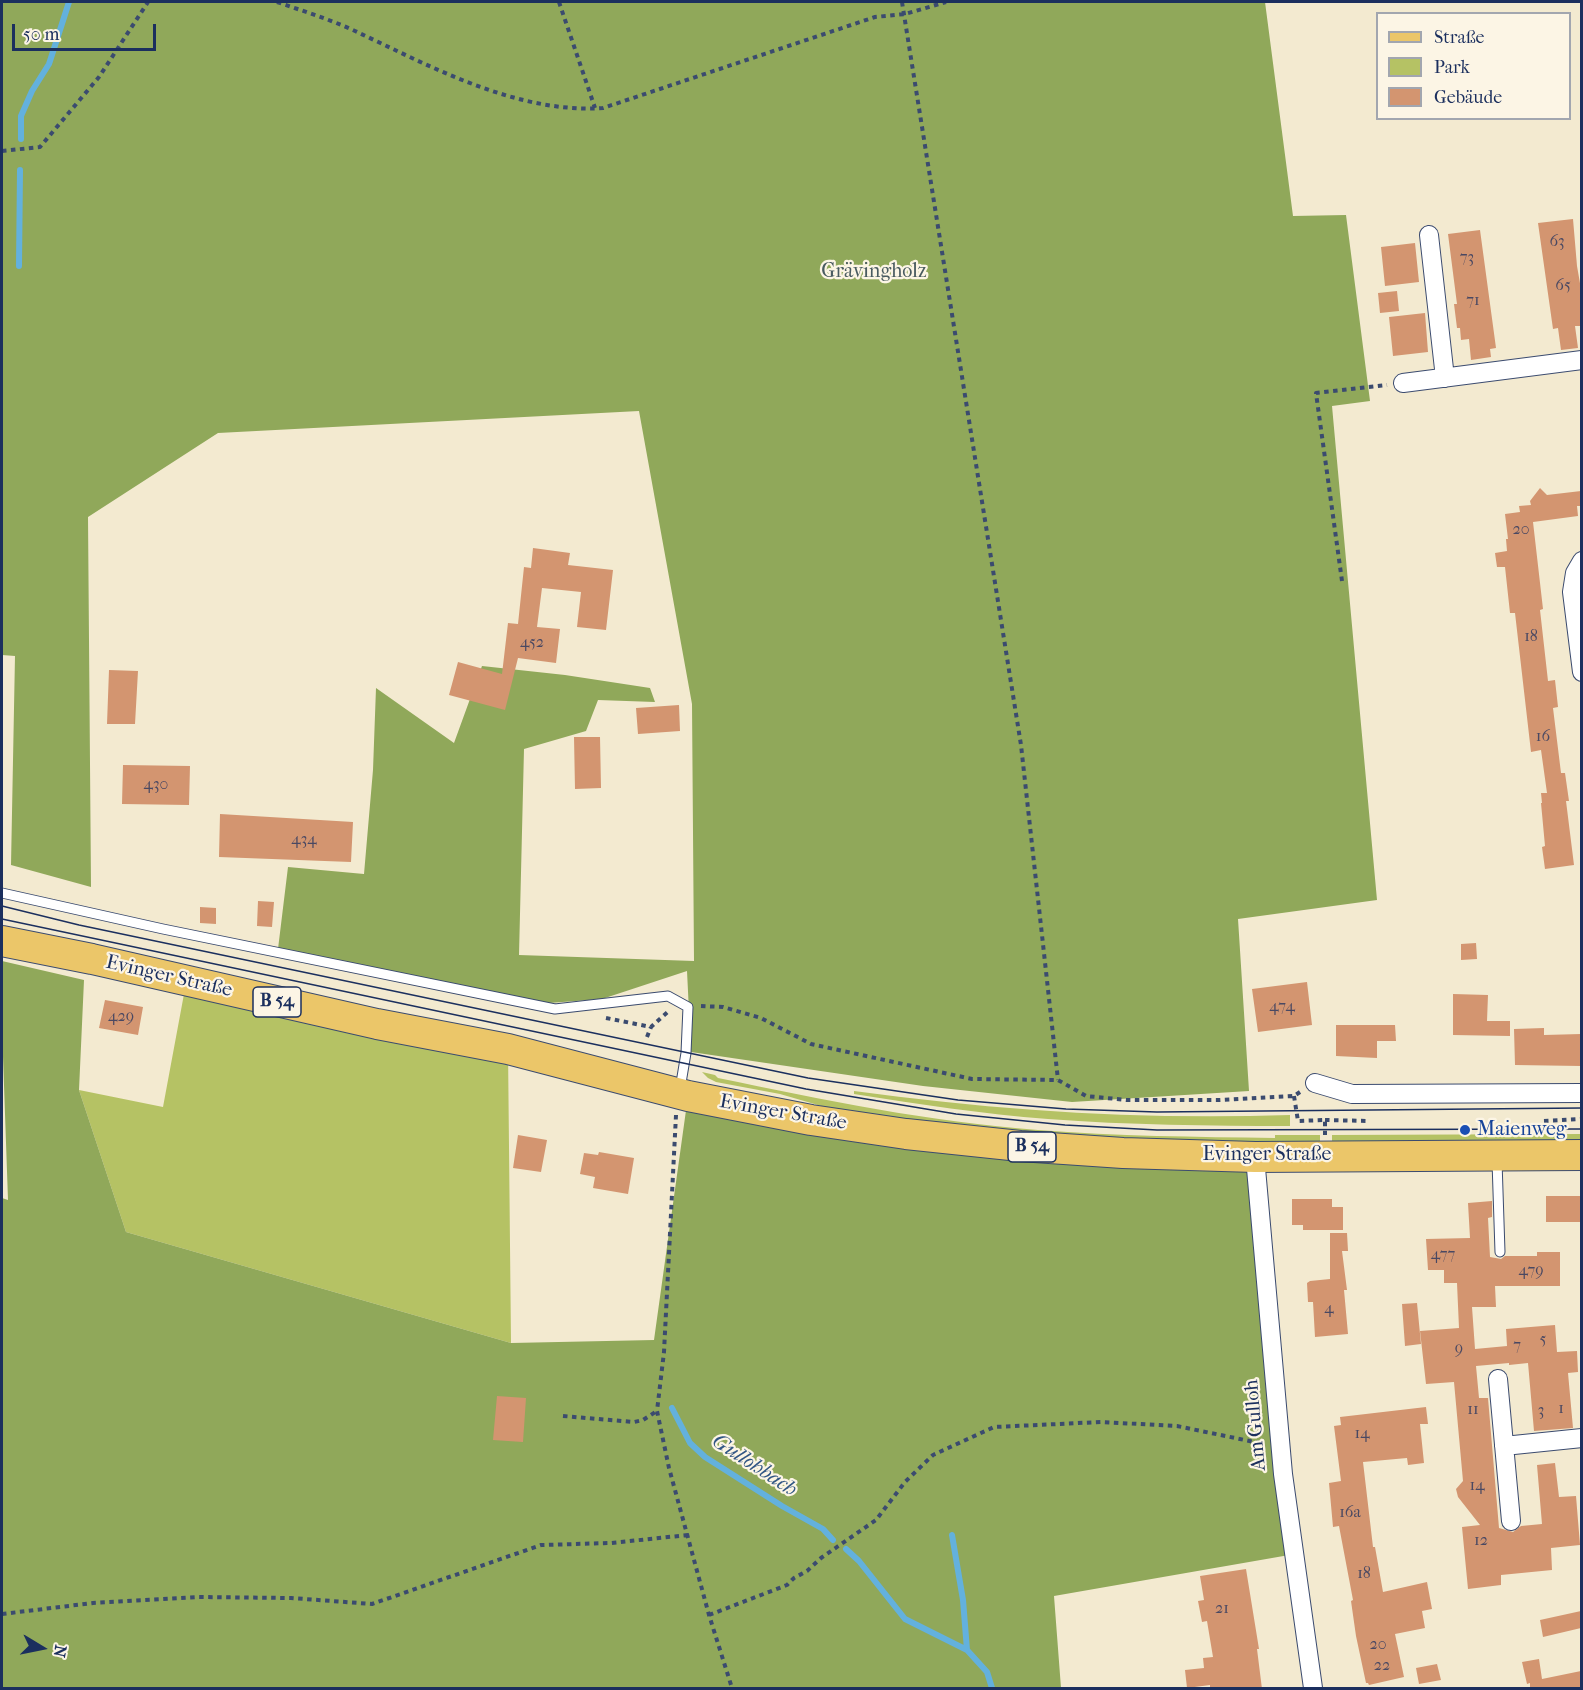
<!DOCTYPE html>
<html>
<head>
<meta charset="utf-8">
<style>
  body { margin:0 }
  #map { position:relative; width:1583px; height:1690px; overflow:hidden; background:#f3ead0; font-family:"IM FELL French Canon",serif }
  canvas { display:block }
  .frame { position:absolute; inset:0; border:3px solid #1b2f5e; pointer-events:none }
  .legend { position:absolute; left:1376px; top:12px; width:195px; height:108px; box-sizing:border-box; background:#fcf5e5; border:2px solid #a2a6af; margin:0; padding:8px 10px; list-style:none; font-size:18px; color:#1b2f5e }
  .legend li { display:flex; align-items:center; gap:12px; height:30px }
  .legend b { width:30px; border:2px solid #a2a6af }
  .north { position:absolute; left:12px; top:1618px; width:60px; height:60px; -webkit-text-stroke:4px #fcf5e5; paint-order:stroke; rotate:100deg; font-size:16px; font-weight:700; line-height:24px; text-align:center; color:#1b2f5e }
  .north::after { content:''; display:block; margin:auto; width:21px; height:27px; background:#1b2f5e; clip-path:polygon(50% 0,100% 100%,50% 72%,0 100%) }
  .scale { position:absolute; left:12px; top:24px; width:144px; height:27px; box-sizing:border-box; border:3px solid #1b2f5e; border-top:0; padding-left:8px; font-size:18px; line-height:21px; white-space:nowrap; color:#1b2f5e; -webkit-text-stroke:4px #fcf5e5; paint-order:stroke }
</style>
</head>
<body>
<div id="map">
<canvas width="1583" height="1690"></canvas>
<div class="frame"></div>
<ul class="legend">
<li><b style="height:8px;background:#ebc669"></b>Straße</li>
<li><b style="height:16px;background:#b5c264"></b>Park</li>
<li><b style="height:16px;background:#d39570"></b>Gebäude</li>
</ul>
<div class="north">N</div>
<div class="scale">50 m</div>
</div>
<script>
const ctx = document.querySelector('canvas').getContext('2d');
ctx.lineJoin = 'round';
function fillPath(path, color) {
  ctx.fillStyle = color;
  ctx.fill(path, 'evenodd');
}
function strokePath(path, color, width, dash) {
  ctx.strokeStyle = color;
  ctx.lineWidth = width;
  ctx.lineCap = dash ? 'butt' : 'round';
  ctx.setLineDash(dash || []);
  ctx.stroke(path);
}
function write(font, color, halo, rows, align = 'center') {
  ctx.font = font + ' "IM FELL French Canon",serif';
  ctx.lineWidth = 4.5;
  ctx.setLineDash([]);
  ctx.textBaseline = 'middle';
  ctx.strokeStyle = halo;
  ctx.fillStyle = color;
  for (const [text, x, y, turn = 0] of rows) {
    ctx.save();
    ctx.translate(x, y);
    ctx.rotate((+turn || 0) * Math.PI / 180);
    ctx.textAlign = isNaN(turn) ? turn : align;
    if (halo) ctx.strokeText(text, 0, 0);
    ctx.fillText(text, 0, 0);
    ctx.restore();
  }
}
const green = new Path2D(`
  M184 994 508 1049 511 1343 126 1232 79 1090 163 1107Z
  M702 1072 715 1075 718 1078C824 1100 930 1122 1038 1130 1117 1136 1196 1137 1275 1138V1135H1320V1142L1222 1143 1035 1136 842 1112 780 1094 716 1082 708 1078Z
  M854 1091C1000 1111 1143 1120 1290 1115V1126C1209 1126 1129 1125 1048 1119 983 1114 918 1104 854 1094Z
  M1581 1134 1582 1141 1332 1142V1135Z`);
const forest = new Path2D(`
  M2 2H1265L1293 216 1346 215 1370 401 1332 406 1377 900 1238 919 1249 1091 1072 1102 923 1086 691 1052 687 971 602 999 549 1003 278 949 288 867 364 874 373 770 376 688 454 743 482 666 565 675 650 688 655 702 598 700 586 731 524 749 519 955 694 961 692 704 639 411 218 433 88 517 91 887 11 865 15 656 2 655Z
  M2 961 84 980 79 1090 126 1232 511 1343 654 1340 688 1096 1255 1157 1295 1554 1054 1596 1061 1688H2V1198L8 1200 2 1028Z`);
const stream = new Path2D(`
  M21 139V116L32 91 49 64 69 2
  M19 266 20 170
  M672 1408 690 1443 705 1457 782 1506 823 1529 833 1540
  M952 1535 963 1600 967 1650
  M846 1549 859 1561 905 1619 967 1650 987 1672 992 1688`);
const building = new Path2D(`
  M1573 219 1577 266 1581 289V326H1575L1578 348 1561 350 1558 328 1553 329 1538 223Z
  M1480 230 1496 348 1490 349 1491 357 1471 360 1469 339 1461 340 1460 328H1457L1454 304H1457L1448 234Z
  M1415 243 1419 282 1385 286 1381 247Z
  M1397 291 1399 311 1380 313 1378 293Z
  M1425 313 1428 352 1393 356 1389 317Z
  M1540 488 1547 495 1581 491V506H1577L1578 516 1533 522 1543 609 1540 610 1548 681 1555 680 1558 707 1553 708 1561 773H1565L1569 801H1566L1574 865 1545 869 1542 847 1545 846 1541 803H1542L1541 793H1547L1541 750 1531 752 1515 613H1510L1505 567H1497L1495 553 1507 551 1506 539H1508L1505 514 1520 512 1519 506 1531 505 1530 501Z
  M533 548 570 553 568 565 613 570 606 630 577 627 581 592 542 588 537 627 560 629 556 663 518 658 505 710 449 695 458 662 502 674 508 623 518 624 524 567 531 568Z
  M109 670 138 671 135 724H107Z
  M679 705 680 731 638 734 636 708Z
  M574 737H600L601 788 575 789Z
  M123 765 190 766 189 805 122 804Z
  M220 814 353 822 351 862 219 857Z
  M258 901 274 902 272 927 257 926Z
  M200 907 216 908V924L200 923Z
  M1476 943 1477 959 1461 960V944Z
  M1307 982 1312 1025 1258 1032 1252 989Z
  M1453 994 1488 995 1487 1021H1510V1036L1453 1035Z
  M105 1000 143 1007 138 1035 99 1028Z
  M1336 1025H1395L1396 1041H1377V1058L1336 1056Z
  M1544 1028V1035L1581 1034V1066L1515 1065 1514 1029Z
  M518 1135 547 1140 541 1172 513 1168Z
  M599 1152 634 1158 628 1194 593 1188 595 1177 580 1174 584 1153 598 1155Z
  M1546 1196H1581V1222H1546Z
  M1292 1199H1332V1207H1343V1230H1303V1225H1292Z
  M1492 1201V1217L1488 1218 1490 1257 1501 1259 1505 1256H1537V1252H1560V1286H1495L1496 1307H1472L1475 1349 1507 1346 1506 1329 1555 1325 1557 1352 1577 1351 1578 1372 1568 1373 1573 1428 1534 1431 1528 1363 1509 1365V1363L1476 1366 1479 1398H1488L1499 1528 1513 1532 1521 1526 1542 1524 1537 1465 1555 1463 1559 1497 1576 1496 1580 1545 1551 1548 1552 1570 1501 1575V1585L1468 1589 1462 1527 1480 1525 1458 1497 1456 1489 1463 1481 1454 1382 1426 1384 1420 1331 1459 1328 1457 1283H1444V1270H1428L1426 1239 1470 1238 1468 1203Z
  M1330 1233H1347L1348 1251H1342L1347 1290H1344L1348 1334 1315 1337 1313 1302H1308L1307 1283 1310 1281 1330 1279Z
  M1417 1303 1421 1344 1405 1346 1402 1304Z
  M497 1396 526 1398 523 1442 493 1440Z
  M1426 1407 1428 1424H1420L1424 1463 1408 1465 1407 1458 1363 1462 1373 1547H1375L1383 1592 1427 1582 1432 1609 1422 1611 1425 1628 1395 1634 1404 1677 1369 1685 1368 1683H1366L1356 1636 1351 1601 1353 1600 1339 1526 1333 1527 1329 1483 1341 1481 1334 1426 1341 1425 1340 1417Z
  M1246 1569 1259 1649H1257L1262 1689H1210V1685L1187 1688 1185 1670 1204 1668 1203 1658 1213 1657 1207 1621 1202 1622 1198 1601 1204 1600 1200 1576Z
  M1581 1611V1628L1543 1637 1540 1620Z
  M1539 1659 1542 1679 1581 1671V1687L1530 1689V1683L1527 1684 1522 1662Z
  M1437 1664 1441 1680 1419 1684 1416 1668Z`);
const path = new Path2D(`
  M277 2C303 11 329 19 355 31 430 66 517 114 603 108L875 17 905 14 946 2
  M559 2 595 108
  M902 2 1021 745 1058 1080
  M2 151 40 147 99 77 148 2
  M1342 581 1316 393 1387 385
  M701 1006 723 1007 761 1018 811 1044 972 1079 1058 1080 1086 1096 1127 1100H1219L1294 1096 1300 1092
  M606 1018 651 1027 670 1010
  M647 1037 651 1027
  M1294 1096 1298 1121 1325 1120V1135
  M676 1115 664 1352 657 1411 669 1468 709 1615 732 1688
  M1325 1120 1370 1121
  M1544 1121 1582 1119
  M563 1416 634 1422 643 1420 657 1411
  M2 1614 93 1603 197 1597 291 1598 372 1604 541 1545 611 1543 688 1535
  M709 1615 787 1585 794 1578 807 1571 821 1558 876 1520 905 1482 933 1455 994 1427 1101 1422 1177 1426 1264 1444`);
const service = new Path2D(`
  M2 893 163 929 555 1009 668 996 688 1007 686 1053 680 1089
  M1497 1161 1500 1252`);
const minor = new Path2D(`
  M1429 235 1445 378
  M1403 383 1582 360
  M1582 561 1575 573 1572 592 1582 672
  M1315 1083 1352 1094 1582 1093
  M1255 1157 1283 1474 1313 1688
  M1498 1379 1511 1521
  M1504 1446 1582 1438`);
const primary = new Path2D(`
  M2 941 92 959 377 1024 508 1049 688 1096 811 1120 906 1134 1020 1146 1123 1153 1255 1157 1582 1155`);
const tram = new Path2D(`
  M2 906 79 925 808 1078 958 1100 1066 1109 1157 1112 1582 1108
  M2 919 806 1089 956 1114 1065 1125 1157 1130 1582 1129`);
const markers = [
  [1465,1130,6,"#1a4fb4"]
];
const numberNames = [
  ["63",1557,242],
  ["73",1467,258],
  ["65",1563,286],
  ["71",1473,301],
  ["20",1521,530],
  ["18",1531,637],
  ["452",532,643],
  ["16",1543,737],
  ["430",156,785],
  ["434",304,840],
  ["474",1282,1007],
  ["429",121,1017],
  ["477",1443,1255],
  ["479",1531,1271],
  ["4",1329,1309],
  ["5",1543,1340],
  ["7",1517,1346],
  ["9",1459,1349],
  ["1",1561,1409],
  ["11",1473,1410],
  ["3",1541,1411],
  ["14",1362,1434],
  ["14",1477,1486],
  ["16a",1350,1513],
  ["12",1481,1541],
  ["18",1364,1574],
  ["21",1222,1609],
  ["20",1378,1645],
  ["22",1382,1666]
];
const shields = [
  [277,1002,48],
  [1032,1147,48]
];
const shieldNames = [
  ["B 54",277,1002],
  ["B 54",1032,1147]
];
const parkNames = [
  ["Grävingholz",874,272]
];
const streetNames = [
  ["Evinger Straße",169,977,13],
  ["Evinger Straße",783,1113,10],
  ["Evinger Straße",1267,1155],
  ["Am Gulloh",1256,1425,-95]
];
const transitNames = [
  ["Maienweg",1477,1130]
];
const waterNames = [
  ["Gullohbach",754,1466,33]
];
fillPath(green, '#b5c264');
fillPath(forest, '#90a85a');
strokePath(stream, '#63b1dd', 6);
fillPath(building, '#d39570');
strokePath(service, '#3b4b6f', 11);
strokePath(minor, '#3b4b6f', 20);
strokePath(primary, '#3b4b6f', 32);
strokePath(path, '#3b4b6f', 4, [4.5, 4.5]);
strokePath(service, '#fff', 9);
strokePath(minor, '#fff', 18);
strokePath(primary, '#ebc669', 30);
strokePath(tram, '#1b2f5e', 1.5);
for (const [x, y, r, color] of markers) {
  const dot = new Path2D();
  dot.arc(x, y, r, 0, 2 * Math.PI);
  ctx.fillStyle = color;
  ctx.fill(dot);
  strokePath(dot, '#fcf5e5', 2);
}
write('16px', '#494862', null, numberNames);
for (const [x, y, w] of shields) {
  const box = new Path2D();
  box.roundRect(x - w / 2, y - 15, w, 30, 4.5);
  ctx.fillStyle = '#fcf5e5';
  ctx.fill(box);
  strokePath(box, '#1b2f5e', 1.5);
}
write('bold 18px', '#1b2f5e', null, shieldNames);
write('20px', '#495b60', '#fcf5e5', parkNames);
write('20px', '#1b2f5e', '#fcf5e5', streetNames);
write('20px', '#164399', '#fcf5e5', transitNames, 'left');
write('italic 21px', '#315684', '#fcf5e5', waterNames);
</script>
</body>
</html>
